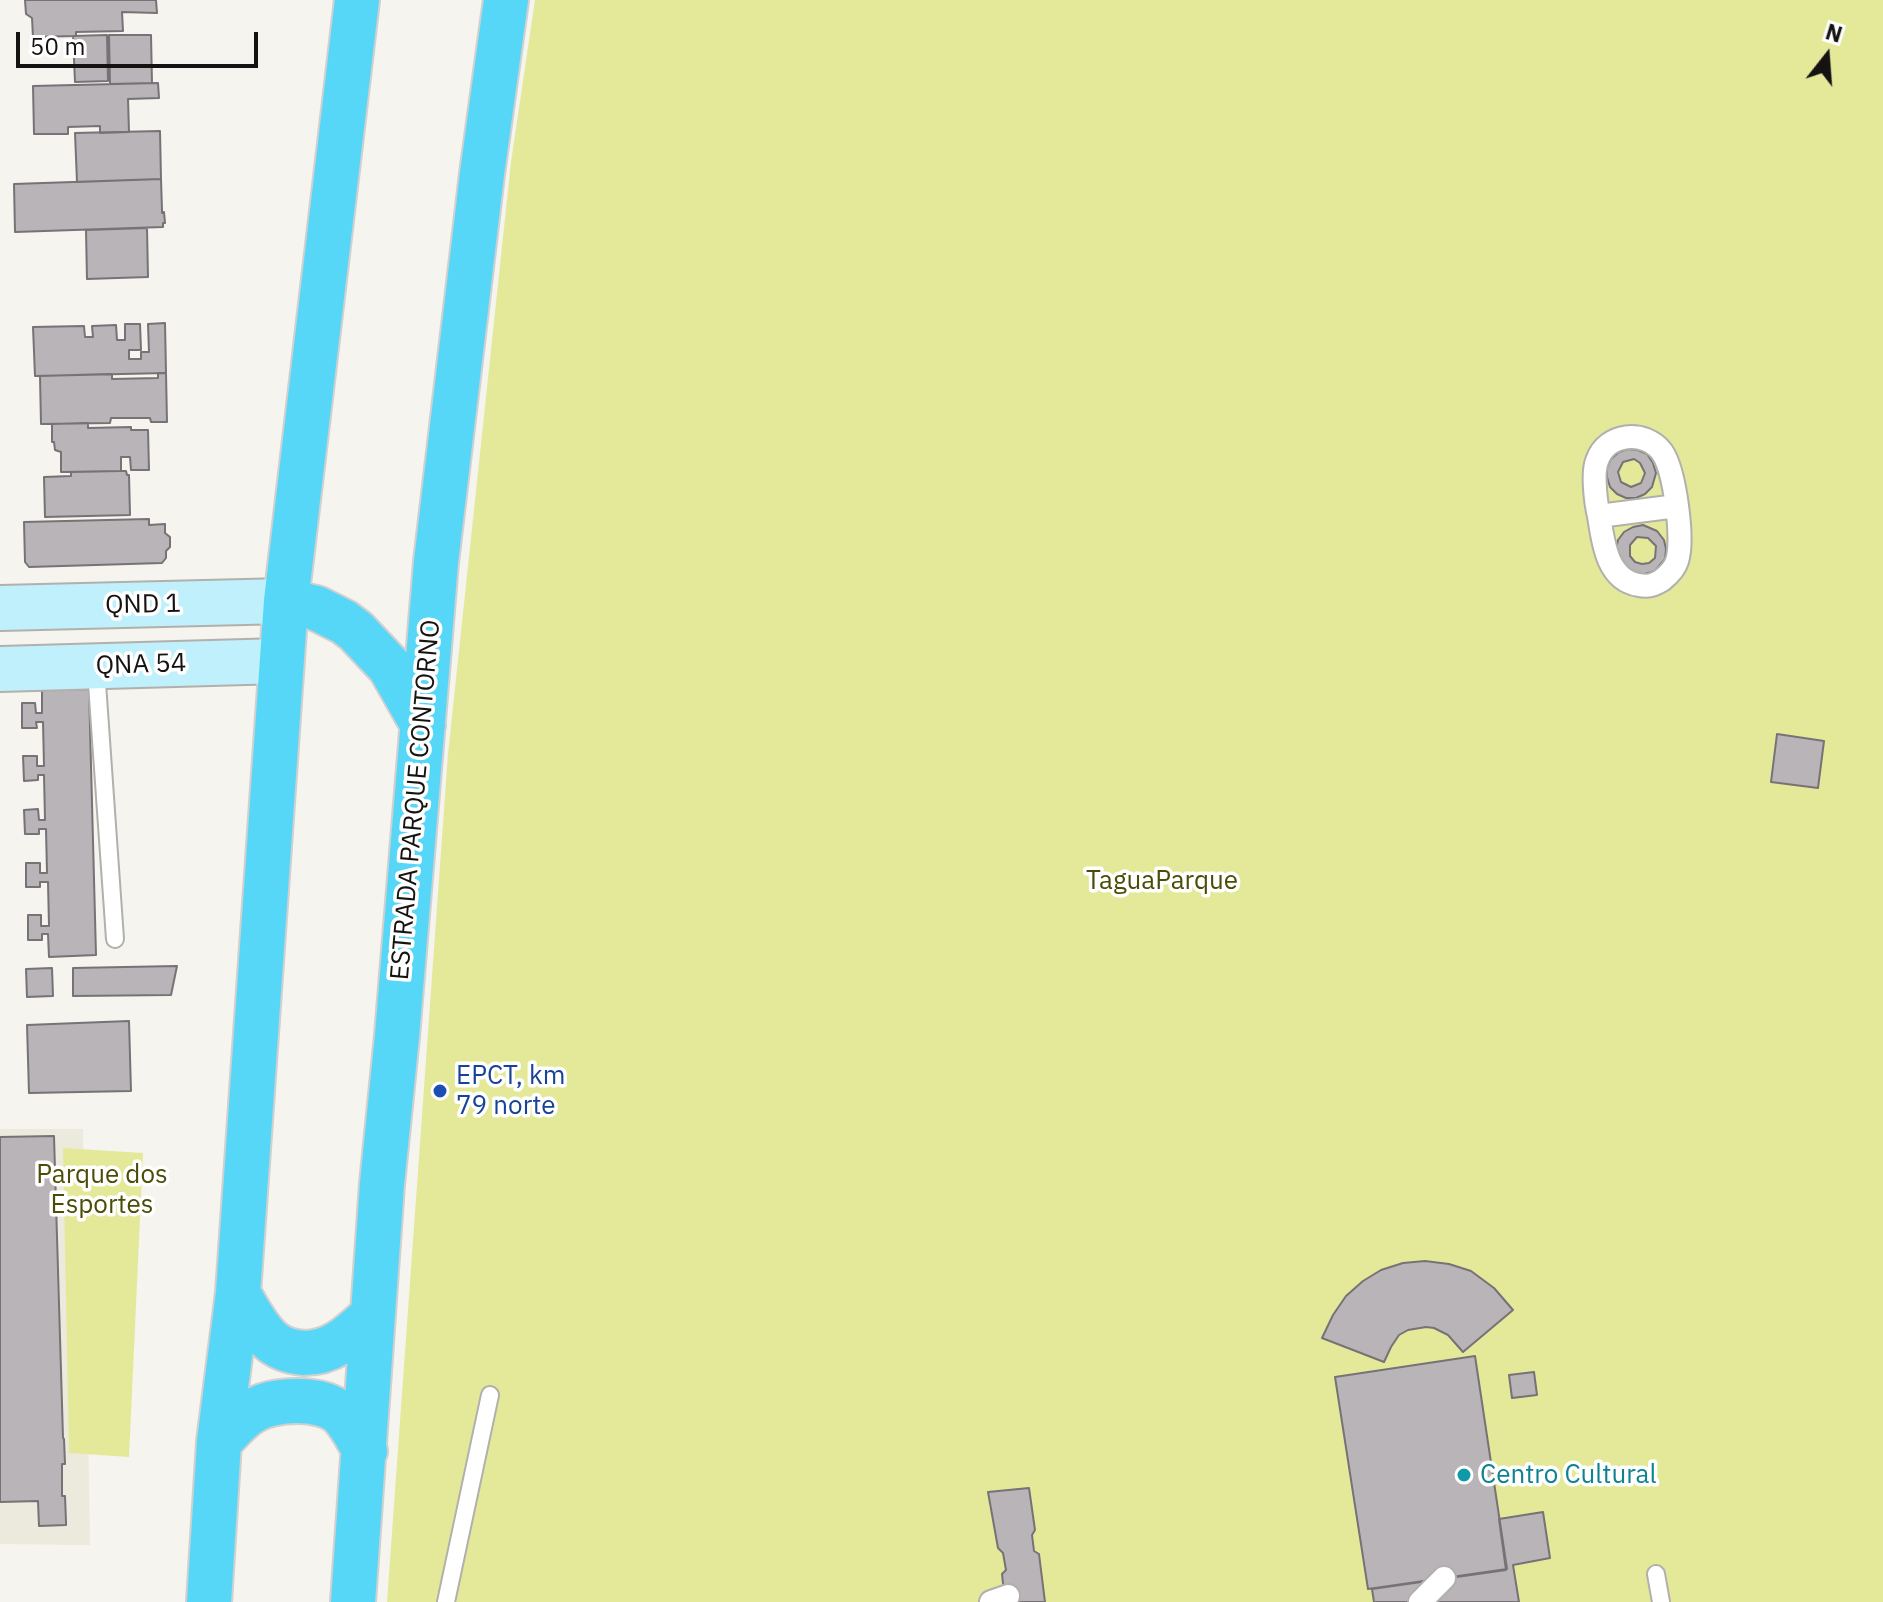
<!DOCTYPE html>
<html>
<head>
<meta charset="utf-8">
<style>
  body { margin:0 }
  #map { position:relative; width:1883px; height:1602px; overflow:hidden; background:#f5f4ef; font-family:"IBM Plex Sans",sans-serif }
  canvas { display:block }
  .north { position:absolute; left:1787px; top:16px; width:80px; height:80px; -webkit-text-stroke:6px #fff; paint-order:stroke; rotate:17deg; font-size:22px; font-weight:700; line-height:32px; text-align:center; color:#141312 }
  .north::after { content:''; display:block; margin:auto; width:28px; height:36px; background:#141312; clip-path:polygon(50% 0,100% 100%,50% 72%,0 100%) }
  .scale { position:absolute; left:16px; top:32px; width:242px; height:36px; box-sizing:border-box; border:4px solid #141312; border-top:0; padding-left:10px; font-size:24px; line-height:28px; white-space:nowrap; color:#141312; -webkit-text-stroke:6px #fff; paint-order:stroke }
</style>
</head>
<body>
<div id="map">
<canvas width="1883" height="1602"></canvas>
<div class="north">N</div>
<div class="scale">50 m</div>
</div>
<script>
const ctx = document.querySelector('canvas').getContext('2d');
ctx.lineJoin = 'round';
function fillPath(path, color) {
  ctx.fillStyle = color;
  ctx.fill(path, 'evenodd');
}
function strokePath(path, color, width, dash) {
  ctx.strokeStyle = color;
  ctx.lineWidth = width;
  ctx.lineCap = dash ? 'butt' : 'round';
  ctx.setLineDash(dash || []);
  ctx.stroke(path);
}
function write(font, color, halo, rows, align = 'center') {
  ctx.font = font + ' "IBM Plex Sans",sans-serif';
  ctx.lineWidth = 7;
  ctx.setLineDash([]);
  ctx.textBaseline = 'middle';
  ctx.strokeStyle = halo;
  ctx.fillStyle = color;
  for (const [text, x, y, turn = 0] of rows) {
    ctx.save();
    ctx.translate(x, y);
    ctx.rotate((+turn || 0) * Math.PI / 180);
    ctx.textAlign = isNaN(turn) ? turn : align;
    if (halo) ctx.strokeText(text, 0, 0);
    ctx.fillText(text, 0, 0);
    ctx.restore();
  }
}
const built = new Path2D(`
  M0 1129H83L90 1545 0 1544Z`);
const green = new Path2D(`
  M535 0H1883V1602H387L448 754 511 162Z
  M63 1148 143 1153 129 1457 69 1453Z`);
const building = new Path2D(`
  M25 0H156L157 13 122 12 123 31 76 32V36L33 37 32 18 26 14Z
  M107 35 108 81 75 82 73 36Z
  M109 35H151L152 83 110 84Z
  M158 83 159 98 128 99 129 132 100 133V126L68 127V134H34L33 86Z
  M160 131 161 179 77 182 75 133Z
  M161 179 162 210V213L164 212 165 223H163V227L15 232 14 184Z
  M147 228 148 277 87 279 86 230Z
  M165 323 166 373 35 376 33 327 84 326 85 337H93L92 326 116 325 117 340H125V324H140L141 350H129V359H141V352H149L148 324Z
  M158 373H166L167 422H151L150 418H111L110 423 41 424 40 376 109 374H112V379L158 378Z
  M88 423V428L131 427V430H148L149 470H131L130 457H121V471L61 472V452L55 450 54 442H52V424Z
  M1628 449 1638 450 1647 454 1653 463 1656 473 1652 487 1645 494 1636 498H1626L1617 494 1610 487 1607 477V468L1611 459 1619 452ZM1634 459 1640 463 1645 473 1641 483 1631 487 1621 482 1618 472 1623 462Z
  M121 471H126L127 475H129L130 515 45 517 44 477 71 476V472Z
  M149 519V525L165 524V533L170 537V547L166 551V558L162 563 29 567 25 562 24 522Z
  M1643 525 1657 531 1664 540 1666 549 1665 559 1655 571 1641 575 1627 571 1616 549 1618 540 1624 532 1633 527ZM1637 537 1648 538 1656 546 1655 558 1649 563 1642 564 1635 562 1630 556V545Z
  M89 689 96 955 49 957 48 934H42V940H28V915H41V926H49L48 882H40V887H26V863H40V873H47L46 829H39V834H25L24 810 38 809 39 820H45L44 775H38V780L24 781 23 756H37V766H44L43 722H36L37 728H22V703H35L36 713H42V690Z
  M1777 734 1824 741 1818 788 1771 782Z
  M177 966 171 995 73 996V968Z
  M52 968 53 996 27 997 26 969Z
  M129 1021 131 1091 29 1093 27 1025Z
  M54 1136 63 1438 64 1439 65 1464H62V1496H65L66 1522V1525L39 1526 38 1501 0 1502V1137Z
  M1425 1261 1449 1264 1471 1271 1494 1288 1513 1310 1463 1352 1448 1335 1434 1328 1426 1327 1408 1330 1399 1335 1391 1347 1384 1362 1322 1338 1333 1315 1346 1296 1363 1281 1381 1270 1403 1263Z
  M1475 1356 1507 1569 1368 1589 1335 1377Z
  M1534 1372 1537 1395 1512 1398 1509 1375Z
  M1029 1488 1035 1530 1032 1535 1034 1551 1039 1554 1045 1602H1005L1002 1574 1006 1570 1003 1553 998 1548 988 1492Z
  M1543 1512 1550 1558 1513 1565 1519 1602H1374L1372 1589 1506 1570 1499 1519Z`);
const service = new Path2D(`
  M96 669 115 939
  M1656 1574 1661 1602
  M446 1602 490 1395`);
const pedestrian = new Path2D(`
  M1599 516C1596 504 1592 473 1597 461 1606 433 1645 429 1662 452 1675 471 1684 540 1677 561 1675 568 1667 576 1662 580 1654 585 1648 587 1639 585 1607 580 1603 542 1599 516L1677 506
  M991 1602 1008 1596
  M1420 1602 1444 1578`);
const secondary = new Path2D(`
  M0 608 286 601
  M0 669 281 661`);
const trunk = new Path2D(`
  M286 601 316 608 344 622 356 631 390 667 423 725
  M238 1293C247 1308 256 1327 270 1340 279 1348 291 1352 304 1353 334 1353 352 1334 373 1315
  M219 1442C229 1432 239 1419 251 1412 273 1398 321 1396 341 1414 351 1424 358 1439 365 1451
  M209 1602 219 1442 238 1293 286 601 357 0
  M353 1602 382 1184 397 1036 436 562 482 174 506 0`);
const markers = [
  [440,1091,8,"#1a4fb4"],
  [1464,1475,8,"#0f9aa8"]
];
const streetNames = [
  ["QND 1",143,605,-1],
  ["QNA 54",141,665,-2],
  ["ESTRADA PARQUE CONTORNO",416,800,-85]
];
const parkNames = [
  ["TaguaParque",1162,881],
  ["Parque dos",102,1175],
  ["Esportes",102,1205]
];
const transitNames = [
  ["EPCT, km",456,1076],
  ["79 norte",456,1106]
];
const cultureNames = [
  ["Centro Cultural",1480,1475]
];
fillPath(built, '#ece9dd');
fillPath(green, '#e4e99a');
fillPath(building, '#b9b4b7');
strokePath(building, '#767275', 2);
strokePath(service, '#b1b0ac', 20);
strokePath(pedestrian, '#b1b0ac', 26);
strokePath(secondary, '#b1b0ac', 48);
strokePath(trunk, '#d0d0d0', 48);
strokePath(service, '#fff', 16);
strokePath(pedestrian, '#fff', 22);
strokePath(secondary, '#c0f0fc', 44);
strokePath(trunk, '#57d7f7', 44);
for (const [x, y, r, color] of markers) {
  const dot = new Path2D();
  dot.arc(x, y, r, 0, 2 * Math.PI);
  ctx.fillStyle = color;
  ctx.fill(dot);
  strokePath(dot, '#fff', 3);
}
write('26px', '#141312', '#fff', streetNames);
write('26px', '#4b4d06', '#fff', parkNames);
write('26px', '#164399', '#fff', transitNames, 'left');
write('26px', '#0d838f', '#fff', cultureNames, 'left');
</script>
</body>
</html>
